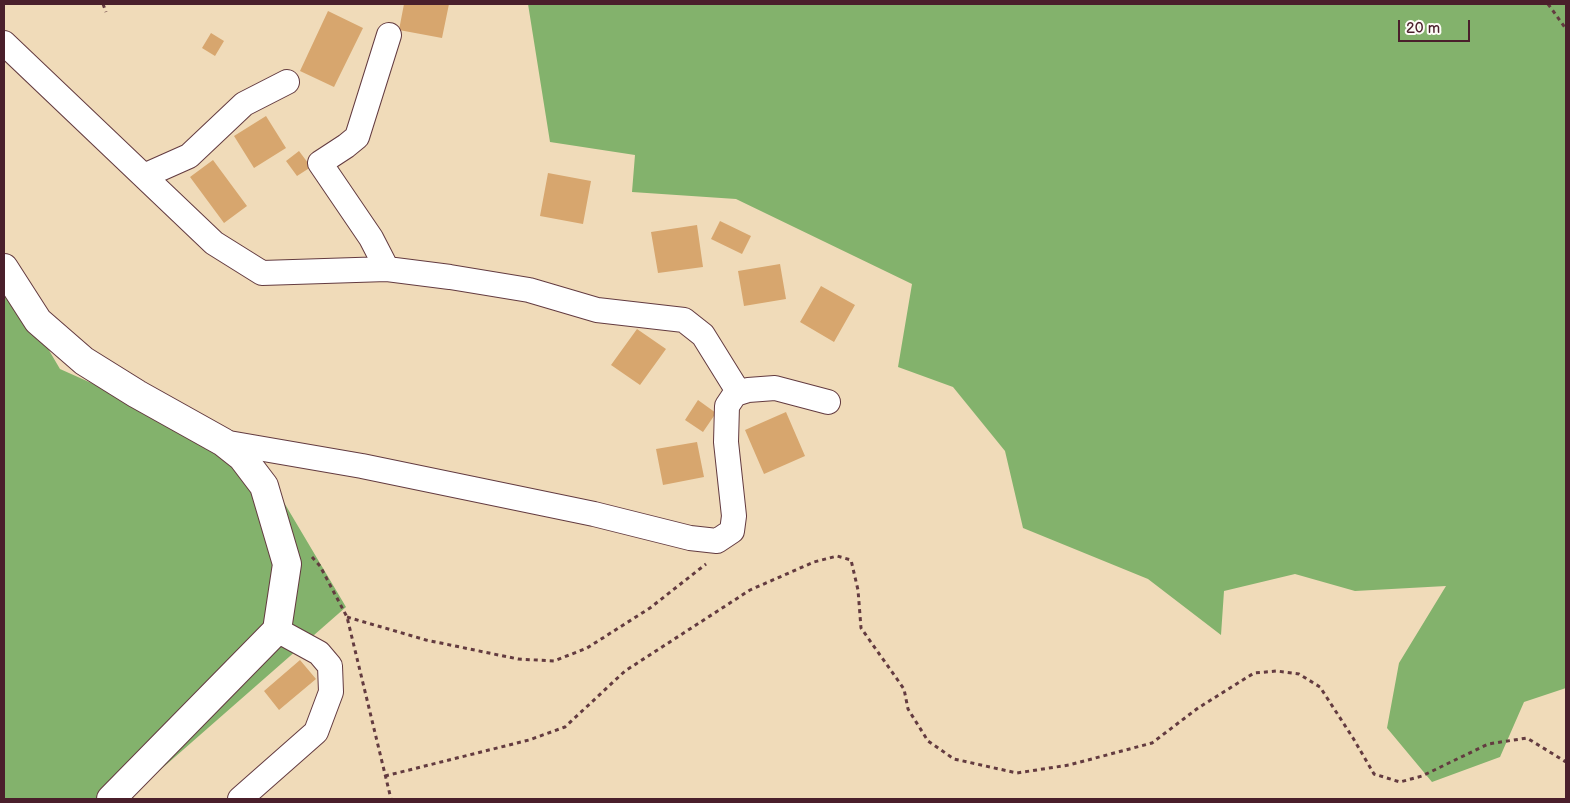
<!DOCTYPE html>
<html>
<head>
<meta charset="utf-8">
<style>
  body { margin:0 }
  #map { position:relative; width:1570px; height:803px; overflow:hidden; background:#f0dbb9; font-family:"Balsamiq Sans",sans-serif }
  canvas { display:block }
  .frame { position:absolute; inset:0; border:5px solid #4a1f2b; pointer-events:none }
  .scale { position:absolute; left:1398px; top:20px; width:72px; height:22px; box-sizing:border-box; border:2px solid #4a1f2b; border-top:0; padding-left:6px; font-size:15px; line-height:18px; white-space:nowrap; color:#4a1f2b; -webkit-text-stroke:4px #fdfcf7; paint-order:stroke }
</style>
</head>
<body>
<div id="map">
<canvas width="1570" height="803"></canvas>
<div class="frame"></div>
<div class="scale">20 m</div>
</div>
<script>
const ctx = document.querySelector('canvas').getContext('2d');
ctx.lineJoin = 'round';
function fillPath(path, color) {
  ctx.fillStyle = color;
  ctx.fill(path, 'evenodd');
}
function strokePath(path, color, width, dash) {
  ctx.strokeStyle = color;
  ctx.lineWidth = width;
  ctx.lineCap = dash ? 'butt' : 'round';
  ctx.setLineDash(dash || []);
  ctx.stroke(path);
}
const forest = new Path2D(`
  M528 4H1566V688L1524 702 1500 757 1432 782 1387 728 1399 663 1446 586 1355 591 1295 574 1224 591 1221 635 1148 579 1023 528 1005 451 953 387 898 367 912 284 736 199 632 192 635 155 550 142Z
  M4 274 60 369 257 457 346 607 127 799H4Z`);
const building = new Path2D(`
  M404 4H449L442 38 399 30Z
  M328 11 363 28 334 87 300 71Z
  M211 33 224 41 215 56 202 48Z
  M266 116 286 148 254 168 234 136Z
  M299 151 311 167 297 176 286 161Z
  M213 160 247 206 224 223 190 177Z
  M548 173 591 181 583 224 540 216Z
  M720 221 751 236 742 254 711 239Z
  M697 225 703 267 658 273 651 232Z
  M780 264 786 299 744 306 738 271Z
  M821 286 855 305 834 342 800 322Z
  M637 329 666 349 640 385 611 365Z
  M698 400 716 413 703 432 685 420Z
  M786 412 805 456 764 474 745 430Z
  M697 442 704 477 663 485 656 449Z
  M300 660 316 679 279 710 264 691Z`);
const path = new Path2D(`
  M103 4 106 12
  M1548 4 1566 29
  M312 557 320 566 347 617 391 799
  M347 617 426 640 518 659 554 661 587 648 650 608 706 564
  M385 776 529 740 565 727 625 671 750 590 814 562 837 556 851 560 858 590 861 628 904 689 908 709 928 741 954 759 1017 773 1069 765 1152 743 1198 708 1254 673 1277 671 1299 674 1320 687 1353 738 1374 774 1400 782 1422 776 1488 744 1527 738 1566 762`);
const minor = new Path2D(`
  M4 43 214 243 262 273 387 269 450 277 529 290 597 310 684 320 703 335 739 393
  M144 176 189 156 244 104 287 82
  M387 269 371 238 320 163 346 146 357 137 389 35
  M223 442 362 466 594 514 690 538 717 541 732 531 734 516 726 442 727 406 735 394 748 390 775 388 828 402
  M240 799 316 732 331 692 330 666 319 653 277 630`);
const tertiary = new Path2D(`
  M4 268 38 321 84 361 137 394 223 442 242 457 264 486 287 564 277 630 111 799`);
fillPath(forest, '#83b26c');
fillPath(building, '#d7a66e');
strokePath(minor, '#633b40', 26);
strokePath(tertiary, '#633b40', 30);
strokePath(path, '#633b40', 3, [4, 4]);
strokePath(minor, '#fff', 24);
strokePath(tertiary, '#fff', 28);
</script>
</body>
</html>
